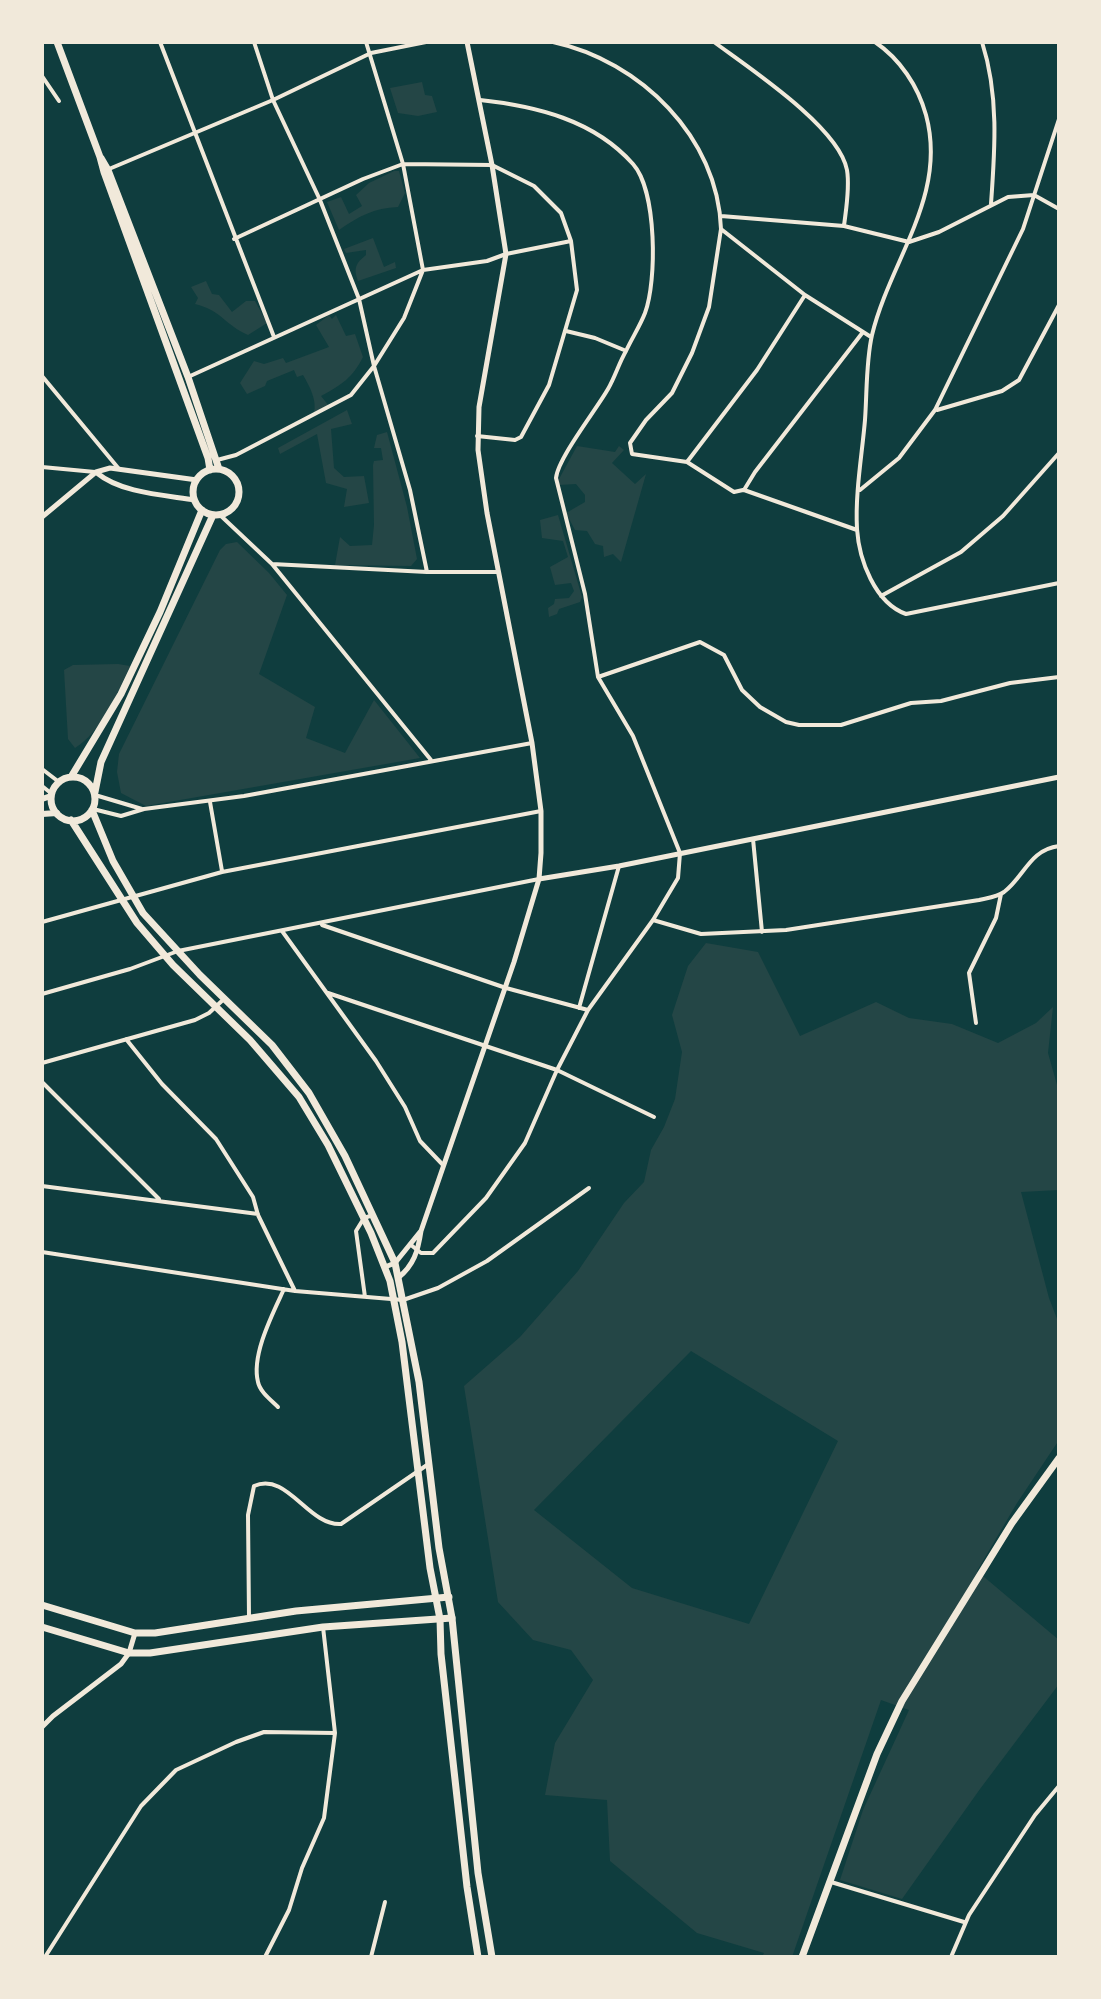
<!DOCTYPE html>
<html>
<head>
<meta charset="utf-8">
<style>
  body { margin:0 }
  #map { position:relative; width:1101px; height:1999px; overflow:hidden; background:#0f3d3e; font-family:"IBM Plex Serif",serif }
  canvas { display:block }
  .frame { position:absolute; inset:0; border:44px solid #f1e9da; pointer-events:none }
</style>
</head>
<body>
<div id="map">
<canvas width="1101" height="1999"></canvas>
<div class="frame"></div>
</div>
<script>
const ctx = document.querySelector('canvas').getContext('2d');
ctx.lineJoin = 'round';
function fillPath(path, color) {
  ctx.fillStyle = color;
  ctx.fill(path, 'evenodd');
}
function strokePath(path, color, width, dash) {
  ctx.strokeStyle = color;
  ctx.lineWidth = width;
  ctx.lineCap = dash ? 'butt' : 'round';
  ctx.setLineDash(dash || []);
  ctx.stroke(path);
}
const green = new Path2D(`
  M422 82 425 95 432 96 437 112 418 116 398 113 390 88Z
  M394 171H399L405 193 398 207C374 208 359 216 339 230L327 202 341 197 349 214 362 206 356 195 369 183Z
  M373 238 384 267 395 262 396 268 358 281C353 268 356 263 366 255V250L346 253 344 249Z
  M206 281 212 294 219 295 232 312 246 301H255L267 323 248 335C225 325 221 310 195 304L198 298 191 287Z
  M329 315 332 319 336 315 346 336 355 334 363 357C353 377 342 385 321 396L329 406 314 413C317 400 310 387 303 375L297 377 294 370 267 381 265 386 247 394 240 383 254 361 264 364 283 358 286 363 329 347 316 325Z
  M347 410 352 424 331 429 334 468 344 477 364 476 369 503 344 507 347 489 326 483 317 434 280 454 278 448Z
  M387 432 407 507 417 559 411 566 335 565 340 537 350 546 372 545 374 525 373 465 374 461 383 460 381 448H374L377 435Z
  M577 446 615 452 619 446 624 450 612 463 635 484 646 474 621 562 613 554 604 557 603 546 595 544 587 531 575 530 566 513 585 502V495L576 484 559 485V479Z
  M558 515 582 597 580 602 559 609 557 614 549 617 548 608 554 604 555 599 569 598 574 591 571 583 555 585 550 567 568 557 563 541 542 538 540 520Z
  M237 542 269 573 287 595 259 674 315 707 306 738 345 753 374 700 420 758 146 806 121 793 117 772 119 754 220 550 226 544Z
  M118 664 130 666C117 694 101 732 75 748L68 739 64 670 73 665Z
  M706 943 758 952 800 1036 876 1002 909 1018 952 1024 998 1043 1036 1023 1053 1007 1048 1053 1059 1092V1190L1021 1192 1049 1298 1059 1324V1440L1017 1503 977 1571 1059 1640V1684L980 1789 902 1899 840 1880 863 1810 909 1710 881 1700 792 1957H762L764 1953 697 1933 610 1861 607 1800 545 1795 555 1743 593 1680 571 1650 533 1640 498 1602 464 1386 520 1337 578 1271 624 1203 644 1182 651 1150 664 1127 675 1099 682 1052 672 1015 688 966ZM691 1351 838 1441 749 1624 632 1588 534 1510Z`);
const minor = new Path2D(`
  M160 42 274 337
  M254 42 273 100 320 200 359 299 374 366 410 490 427 572
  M553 42C640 61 718 137 721 229L805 295 871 337
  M714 42C749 68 839 127 847 170 850 188 846 209 844 226
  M875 42C900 59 918 86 926 115 948 196 890 260 872 335 866 361 867 392 865 420 862 455 855 493 857 529 859 560 875 603 906 614L1059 583
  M982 42C999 95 995 149 991 204
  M1058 42 1059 43
  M42 76 59 101
  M109 169 273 100 371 53 426 42
  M721 216 844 226 909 242 939 232 1008 197 1034 195 1059 209
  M721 229 709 307 692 353 672 393 646 420 630 443 632 454 687 462 757 370 805 295
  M234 239 363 179 403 164 492 165 534 186 561 213 571 241 577 290 549 385 521 437 515 440 477 436
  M566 331 595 338 624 350
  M42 376 119 469
  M188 377 423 270 487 261 506 254 571 241
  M937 410 1002 391 1019 380 1059 305
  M217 460 236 455 351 395 374 366 404 318 423 270 403 164 366 42
  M687 462 734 492 743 490
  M42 467 95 472
  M860 490 899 458 935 410 1023 229 1059 119
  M220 515 272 564 431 760
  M857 530 744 490 755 472 863 332
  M272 564 427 572H498
  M881 596 961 552 1003 516 1059 453
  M598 677 700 642 724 655 742 690 760 707 786 722 799 725H841L911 703 941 701 1010 683 1059 677
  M42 769 59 782
  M42 786 52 794
  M95 795 142 809
  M210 802 222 871
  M93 809 121 816 144 809 244 796 532 743
  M753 839 762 932
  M653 920 701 934 786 930 979 900C987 898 997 897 1004 892 1025 876 1029 850 1059 846
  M42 922 222 872 541 811
  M322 925 506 988 588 1010
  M282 931 376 1061 405 1107 420 1141 443 1165
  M328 993 557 1070 654 1117
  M42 994 130 969 178 951 539 879
  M579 1008 619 866
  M976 1023 969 973 996 918 1001 894
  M126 1039 162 1084 216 1139 253 1197 258 1215 295 1291
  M42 1063 195 1020 209 1013 225 998
  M42 1082 159 1199
  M42 1186 258 1214
  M411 1245 421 1253H433L486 1198 525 1143 557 1070 588 1010 653 920 678 878 680 853 633 736 598 677 585 594 556 478C558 458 596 410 608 389 615 377 619 363 626 351 632 338 640 326 645 313 657 281 657 191 633 164 594 120 536 106 480 100
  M42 1252 295 1291 403 1300 438 1288 487 1261 589 1188
  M365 1297 356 1231 364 1218 373 1215
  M278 1407C271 1400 260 1392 258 1382 251 1355 273 1313 284 1289
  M249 1617 248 1515 254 1486C287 1471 308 1526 341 1524L427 1465
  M831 1882 964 1922
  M45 1957 141 1806 176 1770 236 1742 264 1732 335 1733
  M265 1957 289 1910 302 1868 324 1818 335 1733 323 1627
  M371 1957 385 1902
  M951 1957 969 1915 1035 1815 1059 1786`);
const tertiary = new Path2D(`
  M97 473C121 493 164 495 195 500
  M42 517 96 472 110 468 197 480
  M539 879 619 866 1059 777
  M385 1267 395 1263 420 1232
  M398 1278C414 1265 418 1251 421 1231L514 962 539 879 541 853V811L532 743 487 513 478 450 479 407 506 254 492 165 467 42
  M42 1727 53 1716 121 1664 129 1653 135 1633`);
const secondary = new Path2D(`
  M42 799 51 796
  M42 814 57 813`);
const primary = new Path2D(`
  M42 1605 135 1633H155L296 1611 449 1597
  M42 1627 129 1653H150L323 1627 452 1618
  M802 1957 877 1754 902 1701 1012 1523 1059 1458`);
const trunk = new Path2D(`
  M57 42 100 157 104 172 208 458 210 470
  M101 158 108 170 188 377 219 469
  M193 492a23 23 0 1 1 46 0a23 23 0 1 1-46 0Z
  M71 777 121 694 160 612 202 510
  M51 799a22 22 0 1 1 44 0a22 22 0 1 1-44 0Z
  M95 792 101 762 213 515
  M92 810 113 861 143 913 200 975 272 1045 309 1093 345 1156 395 1263 419 1382 439 1548 452 1618 478 1873 492 1957
  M71 820 137 923 173 965 250 1040 299 1097 328 1145 371 1233 390 1281 402 1342 430 1568 440 1619 441 1654 467 1887 478 1957`);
fillPath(green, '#244646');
strokePath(minor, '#f1e9da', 4);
strokePath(tertiary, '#f1e9da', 5);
strokePath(secondary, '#f1e9da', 6);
strokePath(primary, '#f1e9da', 7);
strokePath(trunk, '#f1e9da', 7);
</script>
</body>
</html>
